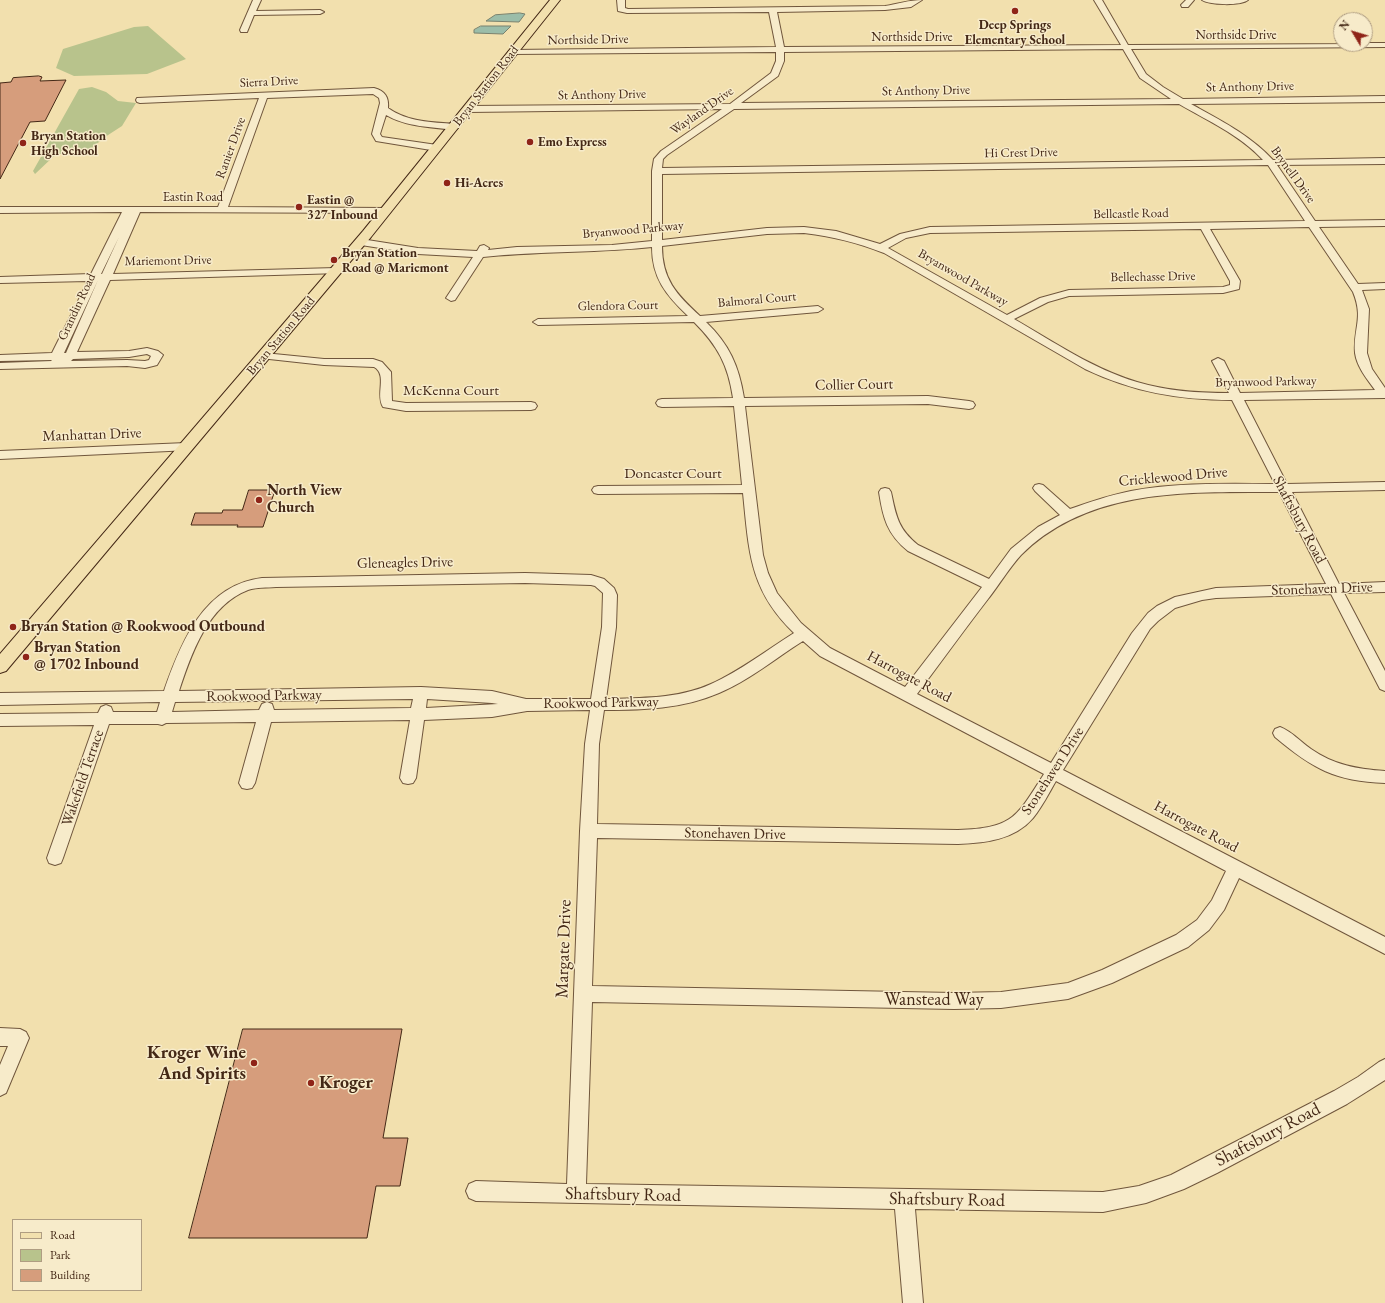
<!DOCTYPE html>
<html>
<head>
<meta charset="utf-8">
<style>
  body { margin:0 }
  #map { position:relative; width:1385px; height:1303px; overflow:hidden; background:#f2e0ae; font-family:"EB Garamond",serif }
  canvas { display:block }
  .legend { position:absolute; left:12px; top:1219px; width:130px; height:72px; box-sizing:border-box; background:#f7ebca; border:1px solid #af9d82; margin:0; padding:5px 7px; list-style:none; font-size:12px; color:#442816 }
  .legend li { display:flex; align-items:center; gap:8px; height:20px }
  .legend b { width:20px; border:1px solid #af9d82 }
  .north { position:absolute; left:1333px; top:12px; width:40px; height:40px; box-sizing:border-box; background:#f7ebca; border:1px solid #af9d82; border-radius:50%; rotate:308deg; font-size:11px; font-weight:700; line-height:16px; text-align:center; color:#442816 }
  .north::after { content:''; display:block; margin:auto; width:14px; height:18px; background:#8f2418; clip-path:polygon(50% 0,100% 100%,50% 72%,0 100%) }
</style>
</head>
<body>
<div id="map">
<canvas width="1385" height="1303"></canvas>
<ul class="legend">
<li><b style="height:5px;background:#f2e0ae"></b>Road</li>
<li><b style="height:11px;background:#b8c38c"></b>Park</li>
<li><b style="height:11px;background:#d69d7c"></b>Building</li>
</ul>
<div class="north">N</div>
</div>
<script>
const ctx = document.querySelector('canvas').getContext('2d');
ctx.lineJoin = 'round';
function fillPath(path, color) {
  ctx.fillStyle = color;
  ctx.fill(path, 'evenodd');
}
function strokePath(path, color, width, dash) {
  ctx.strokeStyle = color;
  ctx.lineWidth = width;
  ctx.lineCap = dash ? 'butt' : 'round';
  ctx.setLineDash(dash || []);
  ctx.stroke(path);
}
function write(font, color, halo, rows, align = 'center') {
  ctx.font = font + ' "EB Garamond",serif';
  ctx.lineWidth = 3;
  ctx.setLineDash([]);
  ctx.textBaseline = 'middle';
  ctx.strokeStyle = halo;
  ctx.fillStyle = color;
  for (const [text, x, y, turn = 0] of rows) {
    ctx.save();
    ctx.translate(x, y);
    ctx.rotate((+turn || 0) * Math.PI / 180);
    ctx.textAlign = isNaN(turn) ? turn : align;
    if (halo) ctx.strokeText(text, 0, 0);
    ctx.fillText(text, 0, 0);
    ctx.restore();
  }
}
const green = new Path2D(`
  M148 26 186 59 147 74 74 76 56 68 63 49 134 27Z
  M92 87 106 92 118 101 136 103 122 126 105 137 86 153 60 154 53 157 35 174 33 171 79 89Z`);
const water = new Path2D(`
  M520 13 525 14 519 22 486 21 495 15Z
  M481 26H511L503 34 474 33V30Z`);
const building = new Path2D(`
  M39 76 42 77 40 81 66 80 45 121 30 122 0 179V83L11 82 13 78Z
  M249 490H275L263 527H237L238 525H191L195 513H222L223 510H242Z
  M243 1029H402L383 1138H408L400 1186H376L367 1238H189Z`);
const minor = new Path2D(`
  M253 0H261L256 11 320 10 324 12 320 14 254 15 247 32H241L240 30Z
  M617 0H625V8L628 9 885 6C897 4 910 0 922 0L911 7 885 10 777 12 784 47 1121 45 1094 0H1102L1128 45 1365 44V43H1385V47L1131 49 1146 74 1163 87 1183 99 1385 96V102L1191 104C1220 120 1250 135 1273 160L1385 158V164L1277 165 1315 221 1385 220V226L1319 227 1358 284 1385 283V289L1362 290 1369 309 1367 353 1372 369 1385 388V398L1244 400 1287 484 1385 482V490L1292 492 1339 584 1385 582V592L1344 593 1385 671V691L1380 689 1331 594 1216 598 1202 600 1175 608 1158 621 1150 629 1063 770 1385 937V954L1239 878 1224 910 1209 930 1188 947 1112 983 1068 999 1001 1008 954 1009 592 1002 586 1184 1103 1192 1139 1186 1171 1175 1334 1091 1358 1077 1379 1062 1385 1059V1080L1347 1104 1217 1173 1184 1189 1146 1203 1103 1212 915 1209 923 1303H903L895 1209 476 1201 469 1198 466 1191 469 1184 476 1181 567 1184 580 831 585 744 590 710 527 711 492 717 424 720 416 778 413 783 408 784 403 783 400 778 410 720 271 722 255 783 252 788 247 789 242 788 239 783 256 722 166 723 162 725 158 724H109L63 858 61 863 55 865 49 863 47 858 94 725 0 726V714L98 713 101 707 106 705 111 707 113 712H157L160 702 0 705V693L164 691C181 642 204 585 262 578L525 573 591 575 604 579 614 588 617 595 616 627 606 699C641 698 678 699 711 684 740 671 767 650 794 633 749 590 749 551 743 493L598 494 594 493 592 490 594 487 598 486 742 485 734 406 662 407 658 406 656 403 658 400 662 399 733 398C728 365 718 346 694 322L538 325 533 322 538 319 688 316C666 295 652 278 652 247 596 253 539 251 483 257L455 300 451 301 446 298 473 257 418 254 361 245 356 242 361 239 418 248 477 251 480 246 484 245 489 248 488 250 517 247 612 245 652 241V171L654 159 661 151 722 109 468 112 464 109 468 106 730 104 771 73 776 61V52L512 54 508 52 512 50 776 47 769 12 627 13 618 11ZM1123 49 1140 78 1171 99 741 103 778 76 784 61V52ZM1179 104C1208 121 1240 135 1263 160L662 168 663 159 667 155 734 109ZM1268 165 1305 221 930 227 900 234 880 244 836 231 804 227 767 228 662 240V174ZM1309 227 1353 292C1364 319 1353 328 1355 353 1357 367 1367 379 1375 390L1240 393 1224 361 1218 358 1212 361 1229 393C1198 393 1167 391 1137 382 1093 369 1054 342 1014 319L1048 302 1069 296 1223 293 1239 289 1240 281 1210 229ZM1201 229 1230 281V285L1223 287 1069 290 1040 298 1007 315 888 248 906 238 930 233ZM804 233C835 237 855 242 884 253L1085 369C1134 392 1178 400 1232 400L1275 484C1228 484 1178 482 1131 491 1110 495 1090 502 1070 509L1043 485 1039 484 1035 485 1033 488 1035 491 1060 515 1038 527 1011 549 989 579 918 545C898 529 896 516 891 492L889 489 885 488 881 489 879 492C883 518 887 534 908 551L982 587 905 687 830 648 801 623 777 593 768 573 763 555 745 406 928 404 969 409 973 408 975 405 973 402 969 401 928 396 744 398C739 366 729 344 706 322L818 312 823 309 818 306 700 316C676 294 662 279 662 246L767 234ZM1279 492 1326 584 1216 588 1175 597 1157 606 1148 613 1132 633 1051 763 917 694C941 662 964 630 988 599 999 585 1009 568 1021 555 1089 487 1191 492 1279 492ZM525 583 591 585 595 586 603 593 602 627 591 699H526L492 691 421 687 179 691C191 654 208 605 248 590 257 587 267 588 276 587ZM803 641 820 656 1044 774C1016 818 1013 828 958 830L597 824 599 744 604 710C643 710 682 709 719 693 748 681 776 658 803 641ZM413 699 411 708 274 710 272 704 267 702 262 704 259 710 172 712 175 702ZM427 699 492 703 498 704 426 708ZM1056 781 1226 871 1212 900 1197 920 1176 935 1102 970 1068 983 1001 992 954 993 592 986 597 838 958 844C985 843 1014 840 1033 818 1042 807 1049 793 1056 781Z
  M1186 0H1194L1188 7H1182L1181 5Z
  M1202 0H1248C1241 6 1209 5 1202 0Z
  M374 88C385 91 389 97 388 108 408 122 431 122 455 124L459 127 455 130C432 127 406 127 386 115L380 134 382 137 437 145 441 148 437 151 376 141 372 134 380 103 379 98 373 94 267 98 228 207 386 208 389 209 391 211 389 213 140 212 113 274 336 268 340 269 341 271 340 273 110 280 77 352 129 351 147 348 158 351 163 355 157 365 145 368 127 366 0 369V363L52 361 51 360 0 361V355L52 353 88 281 0 283V277L91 274 122 212 0 213V207H218L259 98 140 103 137 102 136 100 137 98ZM119 237 102 274H101ZM98 280 66 353H64ZM147 354 151 356 149 360 145 361 127 360 71 361 73 359 129 357Z
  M264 353 324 359H373L382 362 391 372 392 401 406 403 531 402 535 403 537 406 535 409 531 410 406 411 383 407C375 394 388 375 374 367L324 365 260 358 258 356 260 354Z
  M186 443 190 444 192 447 190 450 0 459V451Z
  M1280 727C1291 731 1301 742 1311 749 1334 765 1357 769 1385 771V783C1335 781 1313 769 1275 737L1273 733 1275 729Z
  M0 1028 20 1029 26 1032 29 1038 6 1093 0 1096V1065L8 1046H0Z`);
const major = new Path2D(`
  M550 0H560L371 237 6 671 0 673V654L363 231Z`);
const markers = [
  [1015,11,4,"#8f2418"],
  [530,142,4,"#8f2418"],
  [23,143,4,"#8f2418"],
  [447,183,4,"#8f2418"],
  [299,207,4,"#8f2418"],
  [334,260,4,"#8f2418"],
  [259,500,4,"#8f2418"],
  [13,627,4,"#8f2418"],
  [26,657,4,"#8f2418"],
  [254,1063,4,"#8f2418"],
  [311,1083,4,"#8f2418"]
];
const farPoinames = [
  ["Deep Springs",1015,25,"center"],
  ["Elementary School",1015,40,"center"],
  ["Bryan Station",31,136],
  ["High School",31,151],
  ["Emo Express",538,142],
  ["Hi-Acres",455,183],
  ["Eastin @",307,200],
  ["327 Inbound",307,215],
  ["Bryan Station",342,253],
  ["Road @ Mariemont",342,268]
];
const farStreetnames = [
  ["Northside Drive",1236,35],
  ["Northside Drive",912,37],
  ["Northside Drive",588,40,-1],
  ["Sierra Drive",269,82,-3],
  ["Bryan Station Road",486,86,-52],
  ["St Anthony Drive",1250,87,-1],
  ["St Anthony Drive",926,91,-1],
  ["St Anthony Drive",602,95,-1],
  ["Wayland Drive",702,111,-35],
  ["Ranier Drive",231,148,-70],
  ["Hi Crest Drive",1021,153,-1],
  ["Brynell Drive",1293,175,54],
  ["Eastin Road",193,197],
  ["Bellcastle Road",1131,214,-1],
  ["Bryanwood Parkway",633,230,-5],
  ["Mariemont Drive",168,261,-1],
  ["Bellechasse Drive",1153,277,-1],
  ["Bryanwood Parkway",963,278,30],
  ["Balmoral Court",757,300,-5],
  ["Glendora Court",618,306,-1],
  ["Grandin Road",77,307,-65],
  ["Bryan Station Road",281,336,-50],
  ["Bryanwood Parkway",1266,382,-1]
];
const streetNames = [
  ["Collier Court",854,385,-1],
  ["McKenna Court",451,391],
  ["Manhattan Drive",92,435,-2],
  ["Doncaster Court",673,474],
  ["Cricklewood Drive",1173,477,-5],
  ["Shaftsbury Road",1299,520,62],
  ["Gleneagles Drive",405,563,-1],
  ["Stonehaven Drive",1322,589,-2],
  ["Harrogate Road",909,677,28],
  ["Rookwood Parkway",264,696,-1],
  ["Rookwood Parkway",601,703,-1],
  ["Stonehaven Drive",1053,771,-57],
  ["Wakefield Terrace",83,778,-71],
  ["Harrogate Road",1196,827,28],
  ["Stonehaven Drive",735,834,1]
];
const poiNames = [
  ["North View",267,491],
  ["Church",267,508],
  ["Bryan Station @ Rookwood Outbound",21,627],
  ["Bryan Station",34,648],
  ["@ 1702 Inbound",34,665]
];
const nearStreetnames = [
  ["Margate Drive",564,949,-88],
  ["Wanstead Way",934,1000],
  ["Shaftsbury Road",1268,1135,-28],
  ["Shaftsbury Road",623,1195,1],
  ["Shaftsbury Road",947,1200,1]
];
const nearPoinames = [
  ["Kroger Wine",246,1053],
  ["And Spirits",246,1074],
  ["Kroger",319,1083,"left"]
];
fillPath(green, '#b8c38c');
fillPath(water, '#9bbda9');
strokePath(water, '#78816e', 1);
fillPath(building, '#d69d7c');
strokePath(building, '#442816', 1);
strokePath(minor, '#70563c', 2);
strokePath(major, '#442816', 2);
fillPath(minor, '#f7ebca');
fillPath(major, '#f2e0ae');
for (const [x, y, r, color] of markers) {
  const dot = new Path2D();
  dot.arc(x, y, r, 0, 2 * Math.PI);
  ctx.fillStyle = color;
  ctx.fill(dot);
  strokePath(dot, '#f7ebca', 1.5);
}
write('bold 13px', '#442816', '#f7ebca', farPoinames, 'left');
write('13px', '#442816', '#f7ebca', farStreetnames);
write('15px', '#442816', '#f7ebca', streetNames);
write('bold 15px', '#442816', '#f7ebca', poiNames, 'left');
write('18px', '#442816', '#f7ebca', nearStreetnames);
write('bold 18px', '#442816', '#f7ebca', nearPoinames, 'right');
</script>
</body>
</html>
